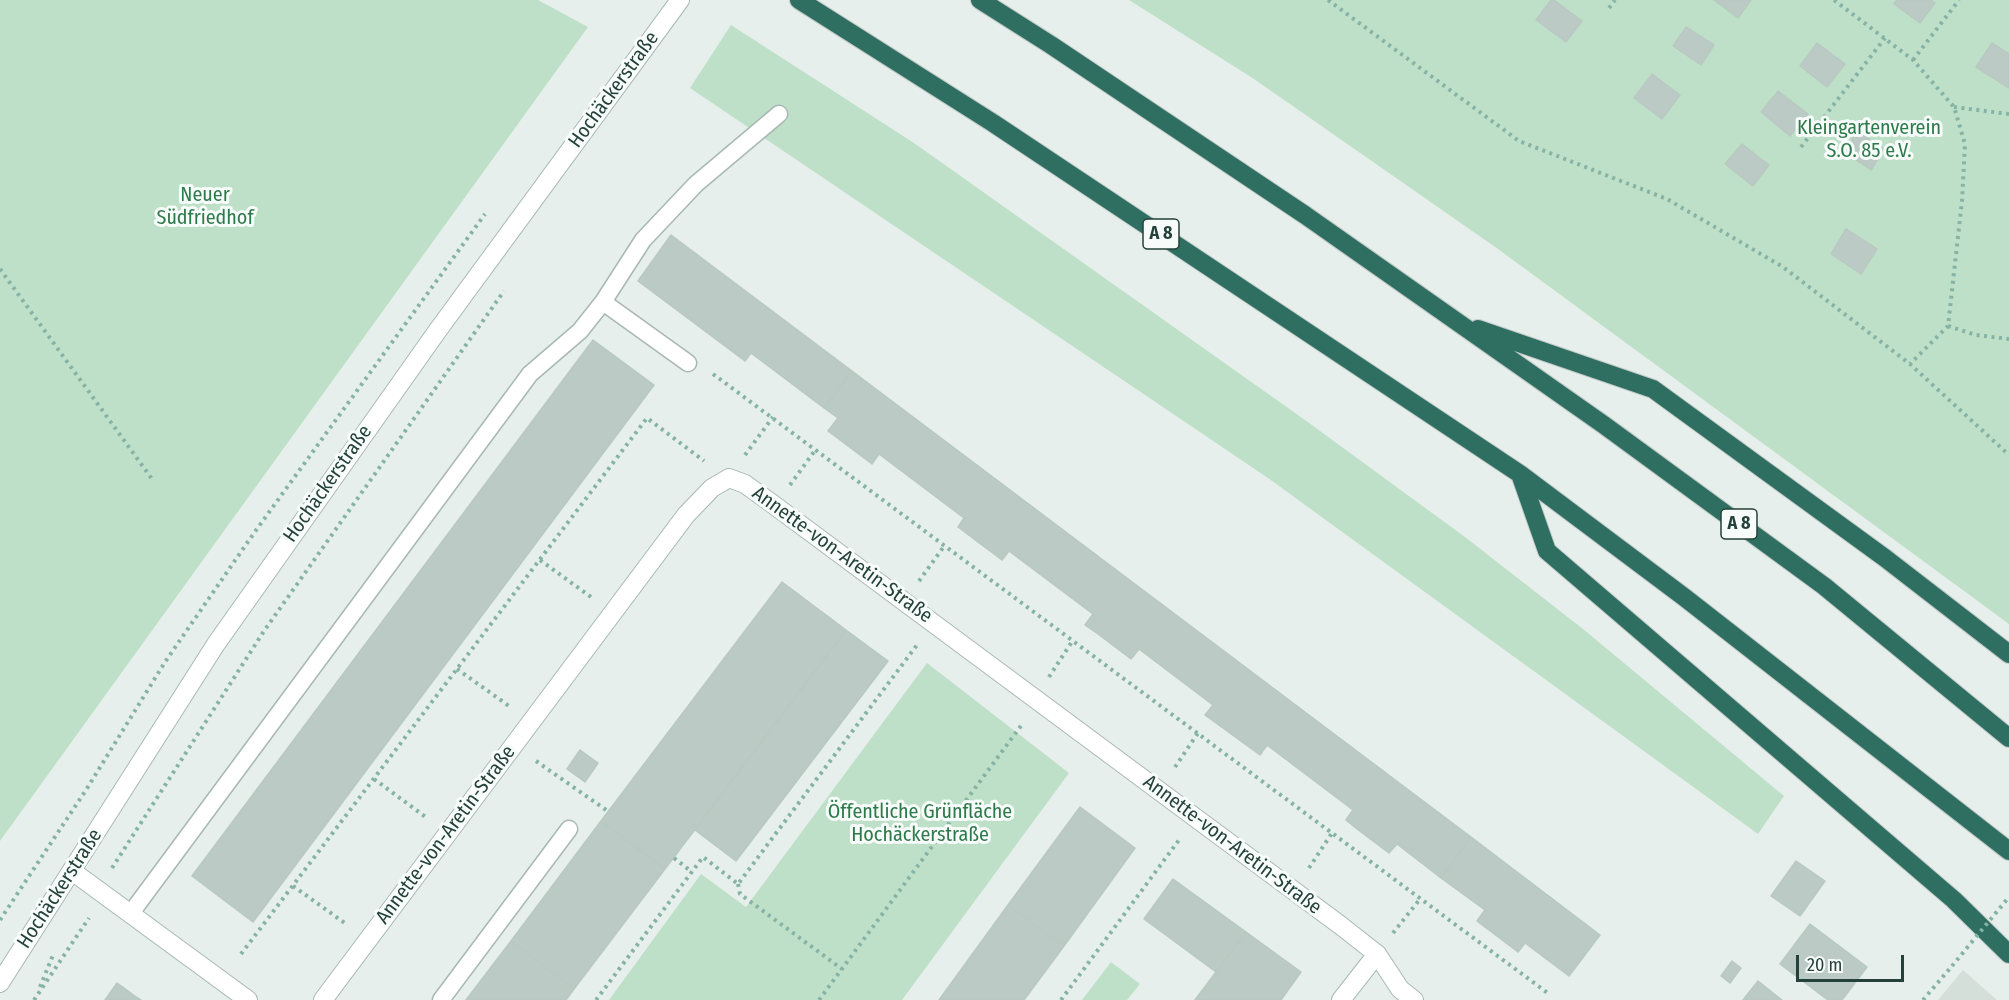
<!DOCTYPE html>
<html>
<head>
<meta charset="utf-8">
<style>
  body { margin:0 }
  #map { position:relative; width:2009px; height:1000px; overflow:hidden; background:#e6efeb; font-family:"Fira Sans Condensed",sans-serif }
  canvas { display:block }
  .scale { position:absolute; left:1796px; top:955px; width:108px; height:27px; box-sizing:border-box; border:3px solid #24423a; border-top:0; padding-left:8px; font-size:18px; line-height:21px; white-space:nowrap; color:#24423a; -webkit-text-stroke:4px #f7fbf9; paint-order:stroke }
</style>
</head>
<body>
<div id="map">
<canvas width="2009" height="1000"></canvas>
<div class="scale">20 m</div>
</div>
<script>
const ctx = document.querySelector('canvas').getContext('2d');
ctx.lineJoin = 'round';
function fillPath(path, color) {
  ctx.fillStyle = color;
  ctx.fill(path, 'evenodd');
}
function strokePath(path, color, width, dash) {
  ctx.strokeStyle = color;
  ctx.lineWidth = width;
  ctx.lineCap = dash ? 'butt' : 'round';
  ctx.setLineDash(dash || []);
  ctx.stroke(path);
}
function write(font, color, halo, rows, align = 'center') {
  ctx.font = font + ' "Fira Sans Condensed",sans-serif';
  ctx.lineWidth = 6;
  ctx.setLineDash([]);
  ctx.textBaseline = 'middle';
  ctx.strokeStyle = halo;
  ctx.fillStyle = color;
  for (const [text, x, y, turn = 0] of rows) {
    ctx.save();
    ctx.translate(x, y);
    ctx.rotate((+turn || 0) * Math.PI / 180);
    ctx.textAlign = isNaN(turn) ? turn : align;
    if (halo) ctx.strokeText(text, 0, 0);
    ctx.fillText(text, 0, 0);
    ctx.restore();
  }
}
const built = new Path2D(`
  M1963 970 1997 1000H1938Z`);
const green = new Path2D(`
  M0 0H538L588 27 0 841Z
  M1129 0H2009V624L1498 249 1254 79Z
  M731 25 914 143 1305 420 1465 537 1583 629 1784 796 1758 834 1268 478 690 88Z
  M927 663 1069 773 902 1000H609L701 874 746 907Z
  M1111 962 1140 984 1127 1000H1082Z`);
const building = new Path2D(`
  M1551 0H1554L1582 21 1566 42 1536 20Z
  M1714 0H1751L1738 18Z
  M1897 0H1931L1935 3 1920 23 1894 4Z
  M1686 27 1714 45 1701 65 1673 46Z
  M1817 43 1845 64 1827 87 1800 66Z
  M1992 43 2009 54V88L1976 67Z
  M1652 74 1680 95 1662 119 1634 98Z
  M1778 91 1808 114 1790 136 1761 112Z
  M1857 131 1884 149 1871 170 1844 152Z
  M1742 144 1769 165 1753 186 1725 164Z
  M1846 229 1877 249 1861 274 1831 254Z
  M671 235 852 371 824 408 751 353 745 361 638 281Z
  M593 340 654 385 253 922 192 876Z
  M852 371 1471 837 1441 878 1397 844 1389 853 1357 829 1346 820 1353 810 1267 745 1260 755 1205 715 1213 705 1139 649 1131 659 1098 634 1085 625 1093 614 1009 551 1002 560 958 527 964 518 879 454 872 464 828 431 838 418 824 408Z
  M782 582 846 630 665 869 601 821Z
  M846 630 888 661 736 861 695 830Z
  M580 750 598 763 585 782 567 769Z
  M1080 807 1135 848 1064 946 1008 905Z
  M601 821 665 869 574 989 511 941Z
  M1471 837 1600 935 1569 976 1525 943 1518 952 1477 921 1485 910 1441 878Z
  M1796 861 1825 881 1800 916 1771 896Z
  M1173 879 1246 932 1216 972 1144 919Z
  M1008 905 1064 946 1024 1000H939Z
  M1810 924 1867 967 1842 1000H1828L1780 964Z
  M1246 932 1301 972 1281 1000H1195Z
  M511 941 574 989 566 1000H466Z
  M1732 961 1741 968 1730 983 1721 976Z
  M1758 981 1782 1000H1743Z
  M117 983 135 996 141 1000H105Z`);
const path = new Path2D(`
  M1328 0 1519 141 1667 199 1783 267 1910 364 2009 455
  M1834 0 1913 60 1954 107 1965 144 1962 201 1948 326 1910 364
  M1609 8 1615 0
  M1913 60 1959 0
  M1954 107 2009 114
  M1801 147 1885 38
  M0 269 152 479
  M1948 326 1976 335 2009 339
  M713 374 1549 994
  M745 455 773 417
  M790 485 816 449
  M540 560 591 597
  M919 581 945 545
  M457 669 509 706
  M1049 677 1073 640
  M536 761 609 812
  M1175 767 1198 733
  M374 779 427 818
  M674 858 692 872
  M112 868 264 631 504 291
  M1309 868 1332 833
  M738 884 740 894 842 969
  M293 886 346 924
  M0 920 86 790 165 662 254 533 485 214
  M1393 933 1420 899
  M241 954 647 418 704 461
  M40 987 53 955
  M34 1000 89 918
  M596 1000 703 857 738 884 917 645
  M819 1000 1023 723
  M1061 1000 1179 840
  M1923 1000 1952 966`);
const service = new Path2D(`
  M603 302 643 240 696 184 779 114
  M131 913 530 374 580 331 603 302 688 363
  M441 1000 569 829`);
const minor = new Path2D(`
  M72 871 248 1000
  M323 1000 686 515 712 488 729 478 745 484 774 505 1340 925 1377 954 1400 989 1414 1000
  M1341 1000 1377 954`);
const tertiary = new Path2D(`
  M0 983 216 644 438 330 680 0`);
const motorway = new Path2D(`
  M799 0 993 123 1520 474 1684 597 2009 851
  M980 0 1051 45 1305 215 1604 425 1824 586 2009 738
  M1478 329 1653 389 1885 558 2009 654
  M1520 474 1547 551 1954 900 2009 954`);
const pathBridge = new Path2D(`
  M1952 966 2009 897`);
const shields = [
  [1161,234,36],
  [1739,524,36]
];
const shieldNames = [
  ["A 8",1161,234],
  ["A 8",1739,524]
];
const streetNames = [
  ["Hochäckerstraße",614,90,-54],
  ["Hochäckerstraße",328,484,-55],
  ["Annette-von-Aretin-Straße",842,555,36],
  ["Annette-von-Aretin-Straße",446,835,-53],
  ["Annette-von-Aretin-Straße",1232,845,37],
  ["Hochäckerstraße",60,889,-57]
];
const parkNames = [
  ["Kleingartenverein",1869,128],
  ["S.O. 85 e.V.",1869,151],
  ["Neuer",205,195],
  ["Südfriedhof",205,218],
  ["Öffentliche Grünfläche",920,812],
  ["Hochäckerstraße",920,835]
];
fillPath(built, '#d4dfda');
fillPath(green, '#bfe0c8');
fillPath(building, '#bbcac4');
strokePath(building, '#b8c9c2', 1.5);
strokePath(service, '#a8b8b2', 19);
strokePath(minor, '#a8b8b2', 20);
strokePath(tertiary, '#a8b8b2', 20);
strokePath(motorway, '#c2cac8', 20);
strokePath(path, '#86b3a5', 4, [3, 4.5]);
strokePath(service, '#fff', 16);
strokePath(minor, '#fff', 18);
strokePath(tertiary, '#fff', 18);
strokePath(motorway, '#2f6f62', 18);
strokePath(pathBridge, '#86b3a5', 4, [3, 4.5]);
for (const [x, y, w] of shields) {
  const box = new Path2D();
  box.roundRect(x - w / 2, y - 15, w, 30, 4.5);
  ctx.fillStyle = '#f7fbf9';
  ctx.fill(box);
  strokePath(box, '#24423a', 1.5);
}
write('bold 18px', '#24423a', null, shieldNames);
write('20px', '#24423a', '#f7fbf9', streetNames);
write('20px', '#2d7a4b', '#f7fbf9', parkNames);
</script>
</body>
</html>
